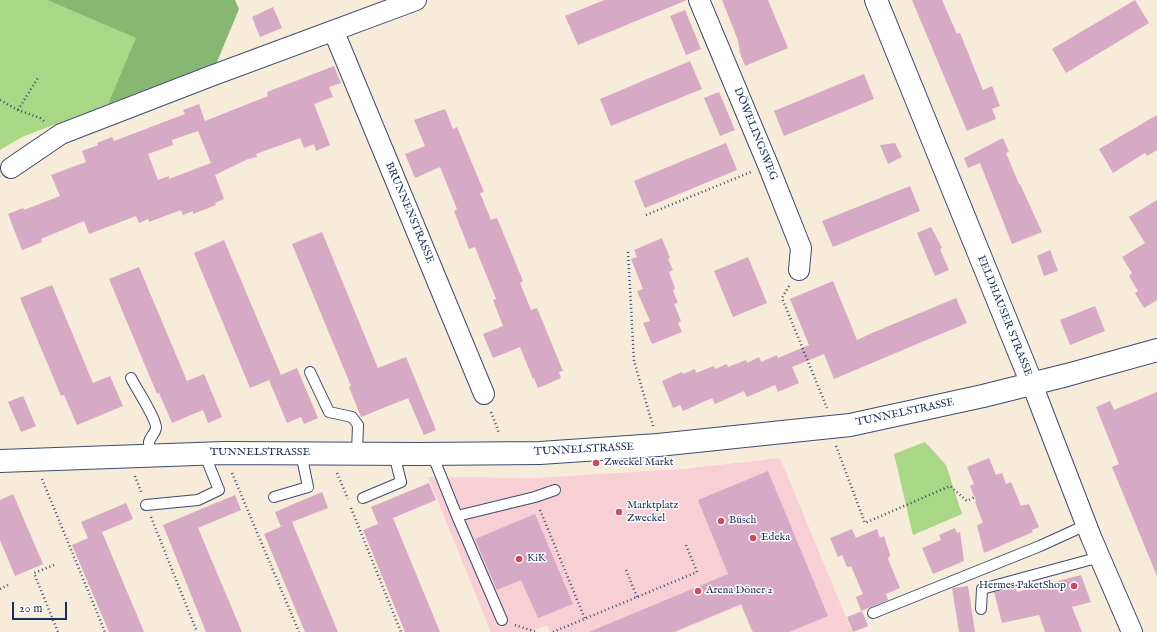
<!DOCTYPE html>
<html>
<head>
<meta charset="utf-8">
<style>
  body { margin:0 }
  #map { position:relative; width:1157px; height:632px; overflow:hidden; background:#f7ebd9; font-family:"IM FELL English",serif }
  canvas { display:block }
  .scale { position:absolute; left:12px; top:602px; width:55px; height:18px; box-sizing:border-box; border:2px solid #1b2f5e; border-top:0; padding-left:5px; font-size:12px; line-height:14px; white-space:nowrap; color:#1b2f5e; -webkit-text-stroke:3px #fff; paint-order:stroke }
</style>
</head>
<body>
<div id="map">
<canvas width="1157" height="632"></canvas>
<div class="scale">20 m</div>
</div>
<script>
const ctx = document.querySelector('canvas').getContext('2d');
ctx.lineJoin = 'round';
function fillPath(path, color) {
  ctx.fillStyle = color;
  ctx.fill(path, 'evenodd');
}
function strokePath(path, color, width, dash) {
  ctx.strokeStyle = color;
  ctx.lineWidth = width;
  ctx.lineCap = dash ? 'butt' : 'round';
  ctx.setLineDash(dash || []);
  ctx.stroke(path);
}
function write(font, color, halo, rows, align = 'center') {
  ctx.font = font + ' "IM FELL English",serif';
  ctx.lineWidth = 3;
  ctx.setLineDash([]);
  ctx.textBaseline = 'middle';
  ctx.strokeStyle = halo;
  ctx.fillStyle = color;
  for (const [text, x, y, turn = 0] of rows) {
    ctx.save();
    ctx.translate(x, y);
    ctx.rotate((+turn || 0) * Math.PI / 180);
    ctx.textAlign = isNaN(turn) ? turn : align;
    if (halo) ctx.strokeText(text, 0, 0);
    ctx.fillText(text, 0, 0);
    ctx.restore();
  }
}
const built = new Path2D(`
  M780 458 852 632H752L741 605 676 632H550L547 625 530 632H491L428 477 536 478 684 469Z`);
const green = new Path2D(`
  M0 0H47L137 38 108 104 22 137 0 150Z
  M925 442 946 465 962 514 913 535 894 454Z`);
const forest = new Path2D(`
  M47 0H235L239 9 217 62 108 104 136 38Z`);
const building = new Path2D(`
  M604 0H687L578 45 565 16Z
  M722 0H768L788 48 745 66 740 53 738 40Z
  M912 0H942L957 34 960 33 983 90 992 86 1000 106 992 109 996 119 967 131Z
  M1135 0 1149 23 1066 73 1052 49Z
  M273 7 282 28 260 37 252 17Z
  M685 10 701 49 686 55 670 16Z
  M690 61 702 89 611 126 600 99Z
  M334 66 341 83 329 87 333 97 314 104 330 145 316 151 314 144 304 148 300 138 256 154 257 157 248 159 215 175 224 199 215 203 216 205 193 214V211L183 215 181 210 149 222 148 219 139 223 136 216 89 234 84 221 41 239 42 242 22 250 8 214 23 208 24 210 60 196 51 175 86 162 82 151 98 145 97 143 112 137 114 141 185 114 183 110 199 104 205 121 268 96 267 92ZM198 131 211 163 169 179V176L158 180 148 154 173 145 172 140Z
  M864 74 874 99 784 136 774 111Z
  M719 92 735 130 720 136 704 98Z
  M445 109 453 129 457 127 484 192 480 193 491 220 497 218 523 281 520 283 531 310 537 308 563 371 559 372 561 378 538 388 534 378 533 379 520 347 493 358 483 334 503 326 493 300 496 299 475 247 469 249 454 211 457 209 440 167 415 178 405 154 425 146 414 120Z
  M1157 115V150L1147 156 1145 153 1113 173 1099 149Z
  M1003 138 1009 152 1006 153 1019 184H1020L1042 232 1012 244 980 163 968 168 964 158Z
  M726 143 737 170 645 208 634 181Z
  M895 143 902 157 888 164 880 145Z
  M910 186 920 211 833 247 822 221Z
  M1157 200V300L1144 308 1135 293 1138 291 1129 276 1132 273 1122 257 1145 243 1129 217Z
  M931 227 942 248 940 249 949 270 935 276 917 233Z
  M322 232 378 368 406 357 436 430 424 435 408 398 361 417 349 387 351 386 292 244Z
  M662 238 670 258 668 259 673 270 669 272 675 288 673 291 678 303 674 304 681 321 678 323 682 332 652 344 643 323 650 321 637 291 643 289 631 259 637 257 634 250Z
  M224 240 281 375 250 388 194 253Z
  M1050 250 1058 271 1044 276 1037 256Z
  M748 257 767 303 733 317 714 271Z
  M139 267 187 381 204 374 222 417 208 423 203 410 172 423 159 393 157 394 109 279Z
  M833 281 857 340 872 333 956 298 967 323 834 379 824 354 792 367 799 383 778 392 775 385 747 397 744 391 715 404 712 398 683 411 680 405 673 408 662 381 682 372 683 374 695 369 696 373 714 366 715 369 727 364 728 367 746 360 747 363 759 357 761 362 777 355 778 358 809 345 790 299Z
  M52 285 93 383 110 376 123 406 77 425 64 395 61 396 20 298Z
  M1095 306 1105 331 1070 345 1060 320Z
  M297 368 318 418 304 424 301 417 287 423 269 380Z
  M1157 392V576L1112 467 1119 464 1096 407 1110 401 1114 410Z
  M23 396 36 426 21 432 8 402Z
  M989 458 996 475 1002 473 1006 484 1011 482 1021 506 1029 504 1039 527 1032 530 1033 532 984 553 977 525 983 523 975 502 976 501 970 486 974 484 967 467Z
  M768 471 828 616 789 632H753L741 604 674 632H589L728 574 698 500Z
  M429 483 436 500 393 518 440 632H405L363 530 378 524 371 507Z
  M322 492 328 508 292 522 338 632H305L264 534 285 525 281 527 275 512Z
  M13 494 43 564 15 576 0 540V500Z
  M235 495 241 510 198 528 242 632H206L163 525Z
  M126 503 133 519 102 532 144 632H109L72 545 88 538 81 522Z
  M535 514 573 604 538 618 521 580 497 590 475 539Z
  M955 528 957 533 960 532 964 561 933 574 922 548 941 540 939 535Z
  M852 529 856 538 877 529 880 538 884 536 890 555 888 559 900 588 886 594 888 600 861 611 856 597 863 594 851 566 847 567 842 555 838 557 830 538Z
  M1081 575 1091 602 1072 607 1082 632H1045L1039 615 1002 623 994 592 1016 588 1017 592Z
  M968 586 975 632H959L952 588Z
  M862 611 868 626 853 632 847 617Z`);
const path = new Path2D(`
  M0 100 18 110 40 118 45 122
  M18 110 39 76
  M646 215 751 172
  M628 252 634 361 653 426
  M789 286 782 298 827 408
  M491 412 499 433
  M836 446 865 523 950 486 967 501 975 497
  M232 473 299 632
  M337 473 348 499
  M135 476 141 492
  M42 479 105 632
  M351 508 401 632
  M540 510 585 619
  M151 517 197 632
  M54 565 34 573 58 632
  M626 570 637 597
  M0 589 8 585
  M515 625 536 632
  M553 632 697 572 686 545`);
const service = new Path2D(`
  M310 372 329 412 352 417 358 425 357 453
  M131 378C136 388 157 420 156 428 155 434 150 437 149 442 149 446 150 451 150 455
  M432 454 457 516 535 497 555 490
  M274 497 308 487 301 453
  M363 498 401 482 394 454
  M146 505 198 500 219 490 204 453
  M457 516 502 620
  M981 609 982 589 1100 557
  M873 613 1040 546 1086 525`);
const minor = new Path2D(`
  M699 0 768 165 801 248 799 270
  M334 32 484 394
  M11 168 61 134 211 76 416 0
  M1032 384 1091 537 1132 632`);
const tertiary = new Path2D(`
  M876 0 1032 384
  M0 461 224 453 419 454 540 453 658 445 850 425 983 396 1067 375 1157 350`);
const markers = [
  [596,463,4,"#d1495b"],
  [619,512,4,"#d1495b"],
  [721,521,4,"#d1495b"],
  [753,538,4,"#d1495b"],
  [519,559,4,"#d1495b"],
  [1074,586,4,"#d1495b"],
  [698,591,4,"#d1495b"]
];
const streetNames = [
  ["DÖWELINGSWEG",755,134,68],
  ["BRUNNENSTRASSE",409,213,67],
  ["FELDHAUSER STRASSE",1004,316,68],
  ["TUNNELSTRASSE",905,413,-12],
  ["TUNNELSTRASSE",584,450,-3],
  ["TUNNELSTRASSE",260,453]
];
const poiNames = [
  ["Zweckel Markt",604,463],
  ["Marktplatz",627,506],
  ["Zweckel",627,519],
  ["Büsch",729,521],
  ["Edeka",761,538],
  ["KiK",527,559],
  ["Hermes PaketShop",1066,586,"right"],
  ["Arena Döner 2",706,591]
];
fillPath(built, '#f7cfd5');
fillPath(green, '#a8d785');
fillPath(forest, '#86b872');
fillPath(building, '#d6aac5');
strokePath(service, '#3c4b70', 12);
strokePath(minor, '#3c4b70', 22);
strokePath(tertiary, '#3c4b70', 24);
strokePath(path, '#3c4b70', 2.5, [1, 3]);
strokePath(service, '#fff', 10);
strokePath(minor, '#fff', 20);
strokePath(tertiary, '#fff', 22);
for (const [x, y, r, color] of markers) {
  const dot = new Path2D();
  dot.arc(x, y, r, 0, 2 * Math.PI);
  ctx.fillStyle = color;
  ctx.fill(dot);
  strokePath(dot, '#fff', 1.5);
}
write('11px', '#1b2f5e', '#fff', streetNames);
write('11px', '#1b2f5e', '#fff', poiNames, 'left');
</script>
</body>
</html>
